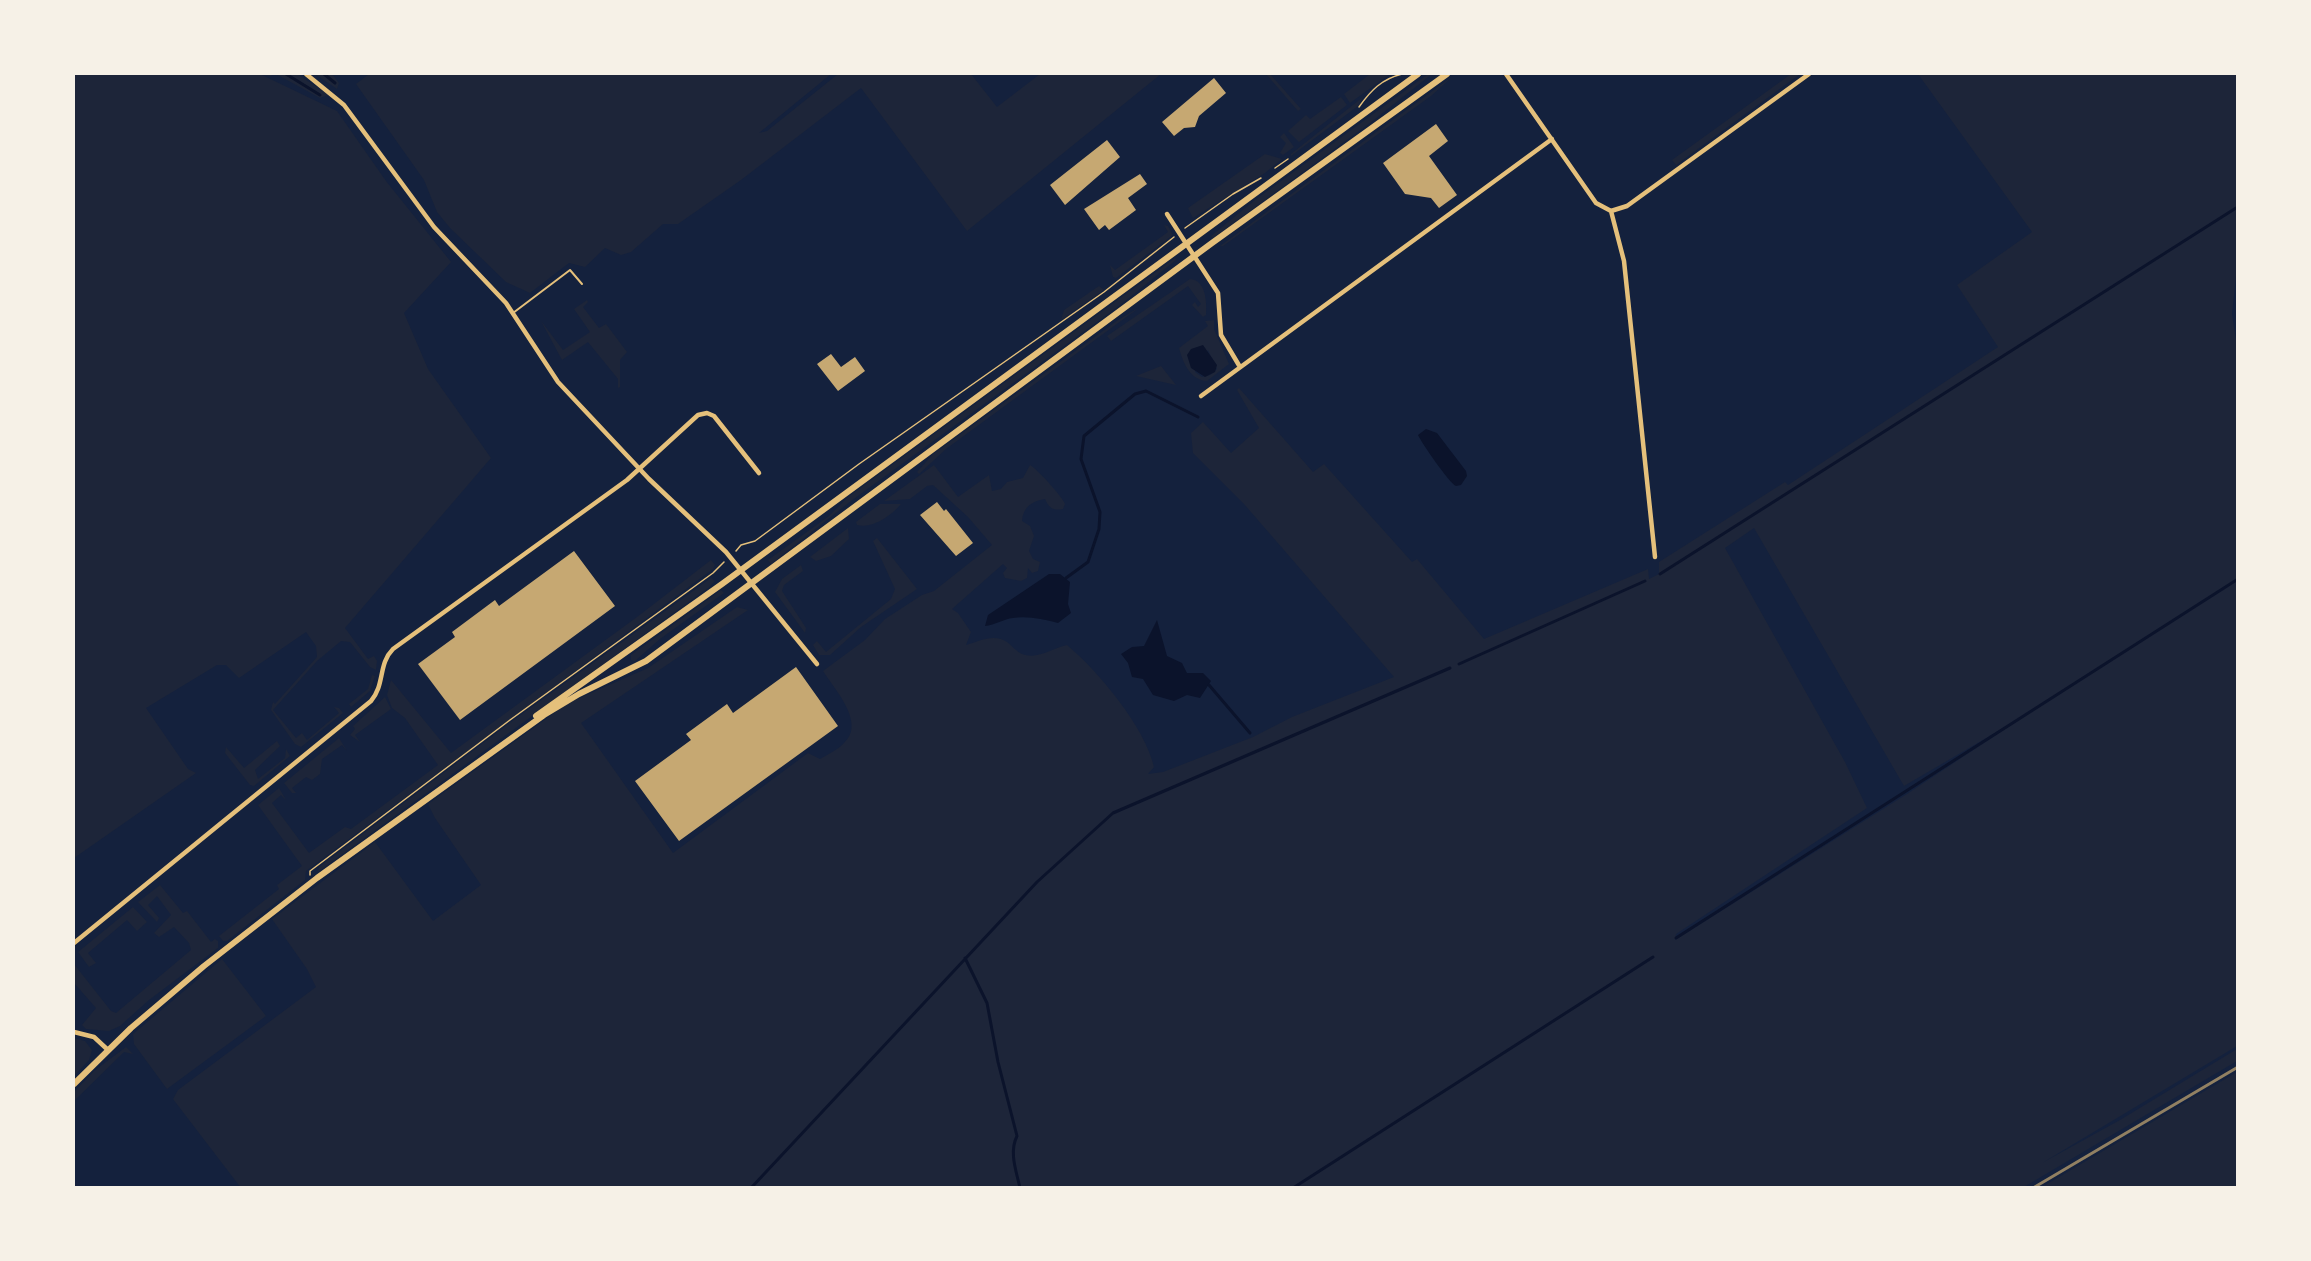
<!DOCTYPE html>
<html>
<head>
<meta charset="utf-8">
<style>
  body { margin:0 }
  #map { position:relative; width:2311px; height:1261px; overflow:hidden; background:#14213d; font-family:Mulish,sans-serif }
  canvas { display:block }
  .frame { position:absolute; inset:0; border:75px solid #f6f1e7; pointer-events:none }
</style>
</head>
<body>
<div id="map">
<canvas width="2311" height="1261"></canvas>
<div class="frame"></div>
</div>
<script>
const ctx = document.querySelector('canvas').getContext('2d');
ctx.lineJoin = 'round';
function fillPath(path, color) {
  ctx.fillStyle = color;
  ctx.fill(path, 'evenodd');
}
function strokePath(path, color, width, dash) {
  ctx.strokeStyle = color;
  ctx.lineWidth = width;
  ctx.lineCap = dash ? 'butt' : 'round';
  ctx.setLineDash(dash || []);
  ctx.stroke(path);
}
const green = new Path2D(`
  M74 74H270L272 76 262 75 337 111 386 181 451 262 404 313 428 369 491 458 345 628 368 659 374 656 377 661 376 670 370 667 350 642 341 641 317 661 273 710 296 738 302 733 307 740 339 713 334 707 339 708 343 713 301 747 295 744 271 710 273 702 275 704 317 657 316 646 306 632 239 678 226 665H217L146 708 188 769 196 773 74 858Z
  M276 74H297L329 95 320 98Z
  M315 74H332L339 83 337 89Z
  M369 74H831L759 133 767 131 838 74H971L997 107 1040 74H1161L967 231 861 88 741 180 678 224H663L631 252 621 255 605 248 585 267 569 263 530 293 506 282 450 228 437 212 424 180 356 84Z
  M1266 74H1270L1301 109 1298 111Z
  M1370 74H1390L1350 103 1344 94Z
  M1428 74H1432L1370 123 1213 238 1211 236 1255 200Z
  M1791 74H1800L1676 165 1672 160Z
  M1918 74H2237L2238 258 2232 314 2238 353 2237 1046 2042 1163 2120 1120 2237 1049V1061L2024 1187 241 1188 173 1099 178 1090 316 987 307 969 272 919 375 842 433 921 481 885 435 818 428 804 568 703 648 668 737 607 748 610 581 723 673 853 808 753 820 759C828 754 838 750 844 743 866 723 835 690 823 671L865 640 885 619 922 595 934 591 992 545 968 517 933 485 927 486 910 499 884 501 934 465 958 497 989 475 992 491 1001 489 1007 482 1023 478 1030 465C1036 468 1063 497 1065 504L1063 509C1053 511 1049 508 1045 499 1032 501 1023 507 1022 521L1030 526 1034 536 1029 551 1033 559 1040 562 1038 571 1032 573 1028 568 1027 578 1021 581 1005 578 1003 573 1007 568 1003 564 952 609 958 613 971 632 966 645C979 641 995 633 1007 642 1011 645 1017 652 1022 654 1038 660 1052 648 1067 645 1099 672 1145 727 1154 767L1148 774 1163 772 1253 737 1292 717 1394 677 1244 504 1193 453 1191 433 1203 422 1231 453 1259 428 1237 390 1239 388 1313 472 1324 464 1412 562 1417 559 1484 639 1648 569 1649 579 1659 574V562L1785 482 1788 485 1998 347 1957 285 2032 232ZM1754 528 1904 786 2029 713 1907 794 1675 940 1676 934 1867 808 1845 762 1725 548Z
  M1453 76 1431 96 1223 246H1220Z
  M1341 97 1347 105 1299 142 1288 131 1306 115 1310 119Z
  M1363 97 1358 106 1291 156V154Z
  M1284 133 1294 147 1283 155 1280 153 1286 143 1280 137Z
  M1265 154 1282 159 1265 173 1193 218 1188 208Z
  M1164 225 1168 226 1173 235 1116 278 1113 277 1110 265 1115 270 1168 232Z
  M1175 258 1176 260 1119 306 851 501 771 564 768 560 829 516 848 497Z
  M1190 279C1206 280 1207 302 1206 315L1203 317 1192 305 1195 302 1198 307 1201 304 1188 286 1111 341 1107 336Z
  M1099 286 1104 290 1061 320 1064 310Z
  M587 300 588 302 583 307 599 328 606 324 627 352 620 360V387L618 388V379L588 342 562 360 541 321 563 350 590 332 574 309Z
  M1140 307 946 449 919 474 917 472 933 454 1118 320Z
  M1214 320V329L1229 364 1207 381C1190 380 1183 363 1179 348L1208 326 1205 321ZM1208 350 1217 369 1210 375 1202 377 1195 372Z
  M1161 366 1176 385 1136 376Z
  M880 504H901C892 515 873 529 857 525L856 522Z
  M848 528 849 539 831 556 816 561 810 557Z
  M877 538 917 589 861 627 830 655H819L813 645 817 641 826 652 891 599 895 589 873 541Z
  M711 560 715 565 713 569 306 871 305 880 227 941H223L219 936 279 889 277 885 302 866 258 805 279 788 286 800 281 795 272 803 309 853 345 827 351 829 438 765 405 718 392 708 387 695 391 680 451 753 637 617Z
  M801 565 803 571 784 585 782 591 806 628 805 633 775 592 782 579Z
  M711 578 715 581 708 588 318 872 319 867 511 722Z
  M721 590 724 593 660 639 635 661 631 660V655Z
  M372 675 375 676 370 691 351 707 349 704 368 689Z
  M385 697 391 709 355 735 360 742 350 735 355 729 353 726Z
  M339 738 347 751 342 745 322 759 320 774 312 780 306 777 292 788 296 793H292L284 783Z
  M277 741 280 746 255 770 258 779 285 758 286 749 290 756 254 786 250 785 225 753 226 747 244 768Z
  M160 885 183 913 187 911 211 942 215 939 218 941V948L149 1000 120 1026 109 1031 86 1029 82 1025 96 1008 74 983V964L111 1011 116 1013 191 950 189 943 174 927 159 937 154 933 171 915 157 896 148 905 159 918 157 922 138 902Z
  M133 907 147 922 137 931 127 920 88 953 96 963 89 967 78 952Z
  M222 959 266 1016 167 1089 134 1044 133 1034Z
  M74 1038 85 1041 92 1050 89 1060 74 1076Z
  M126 1047 133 1054 124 1052 74 1101V1092L94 1071Z
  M2237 1072V1187H2042Z`);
const water = new Path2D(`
  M1203 345 1217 365 1215 372 1205 377 1191 368 1187 355 1191 349Z
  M1426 429 1437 433 1466 471 1467 476 1461 485 1456 486C1450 484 1421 442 1418 435Z
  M1049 574H1060L1070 582 1068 604 1071 613 1058 623C1043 619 1028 616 1013 618 1004 619 995 625 985 626L988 615Z
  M1157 620 1167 656 1182 663 1187 673H1203L1211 681 1200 698 1187 695 1174 701 1153 695 1143 679 1132 677 1128 663 1121 654 1132 647 1144 646Z`);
const stream = new Path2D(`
  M286 74 320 95
  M324 74 335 83
  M1660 574 2236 208
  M1066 578 1088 562 1099 529 1100 512 1081 459 1084 436 1135 394 1146 391 1198 417
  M1459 664 1645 581
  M1209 685 1250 733
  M1676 938 2238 579
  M965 958 987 1003 998 1062 1017 1136C1009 1152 1016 1170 1020 1188
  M751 1188 1037 882 1113 813 1450 668
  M1293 1188 1653 957`);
const building = new Path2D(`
  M1214 78 1226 93 1199 116 1195 127 1184 128 1174 136 1162 122Z
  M1436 124 1448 141 1429 156 1457 195 1439 208 1431 198 1405 194 1383 163Z
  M1107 140 1120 157 1065 205 1050 185Z
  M1140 174 1147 184 1128 198 1136 210 1109 230 1105 225 1099 230 1084 209Z
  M831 354 841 367 855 357 865 371 838 391 817 364Z
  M937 502 944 511 946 509 973 543 956 556 920 515Z
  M574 551 615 606 460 720 418 664 455 637 452 632 495 600 499 606Z
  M796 667 838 726 679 841 635 781 691 740 686 734 727 704 733 713Z`);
const path = new Path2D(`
  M1359 107C1371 90 1382 79 1402 74
  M1275 168 1288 159
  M1185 228 1233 194 1261 178
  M736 551 741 545 755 541 859 464 1104 292 1174 237
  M310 875V871L510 720 713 573 724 562`);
const service = new Path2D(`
  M513 313 570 270 582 284`);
const minor = new Path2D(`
  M306 74 344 105 434 227 506 303 558 382 649 479 726 552 817 664
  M1506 74 1596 203 1611 211
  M1611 211 1624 261 1655 557
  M1611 211 1627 206 1809 74
  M1167 214 1218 293 1221 335 1240 367
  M1201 396 1552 139
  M74 943 371 701C385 685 378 664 393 649L627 480 698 415 707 413 714 416 759 473
  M74 1032 94 1037 108 1050`);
const secondary = new Path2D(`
  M536 716 722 584 1418 74
  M74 1084 131 1028 204 966 317 878 544 715 579 694 646 661 1212 243 1447 74`);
const rail = new Path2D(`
  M2033 1188 2238 1067`);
fillPath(green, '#1d2539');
fillPath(water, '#0b132b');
strokePath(stream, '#0b132b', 3);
fillPath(building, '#c6a872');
strokePath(path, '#e5c07b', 1.5);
strokePath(service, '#e5c07b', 2);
strokePath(minor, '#e5c07b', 4.5);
strokePath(secondary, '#e5c07b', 6);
strokePath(rail, '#918062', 3);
</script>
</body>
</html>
